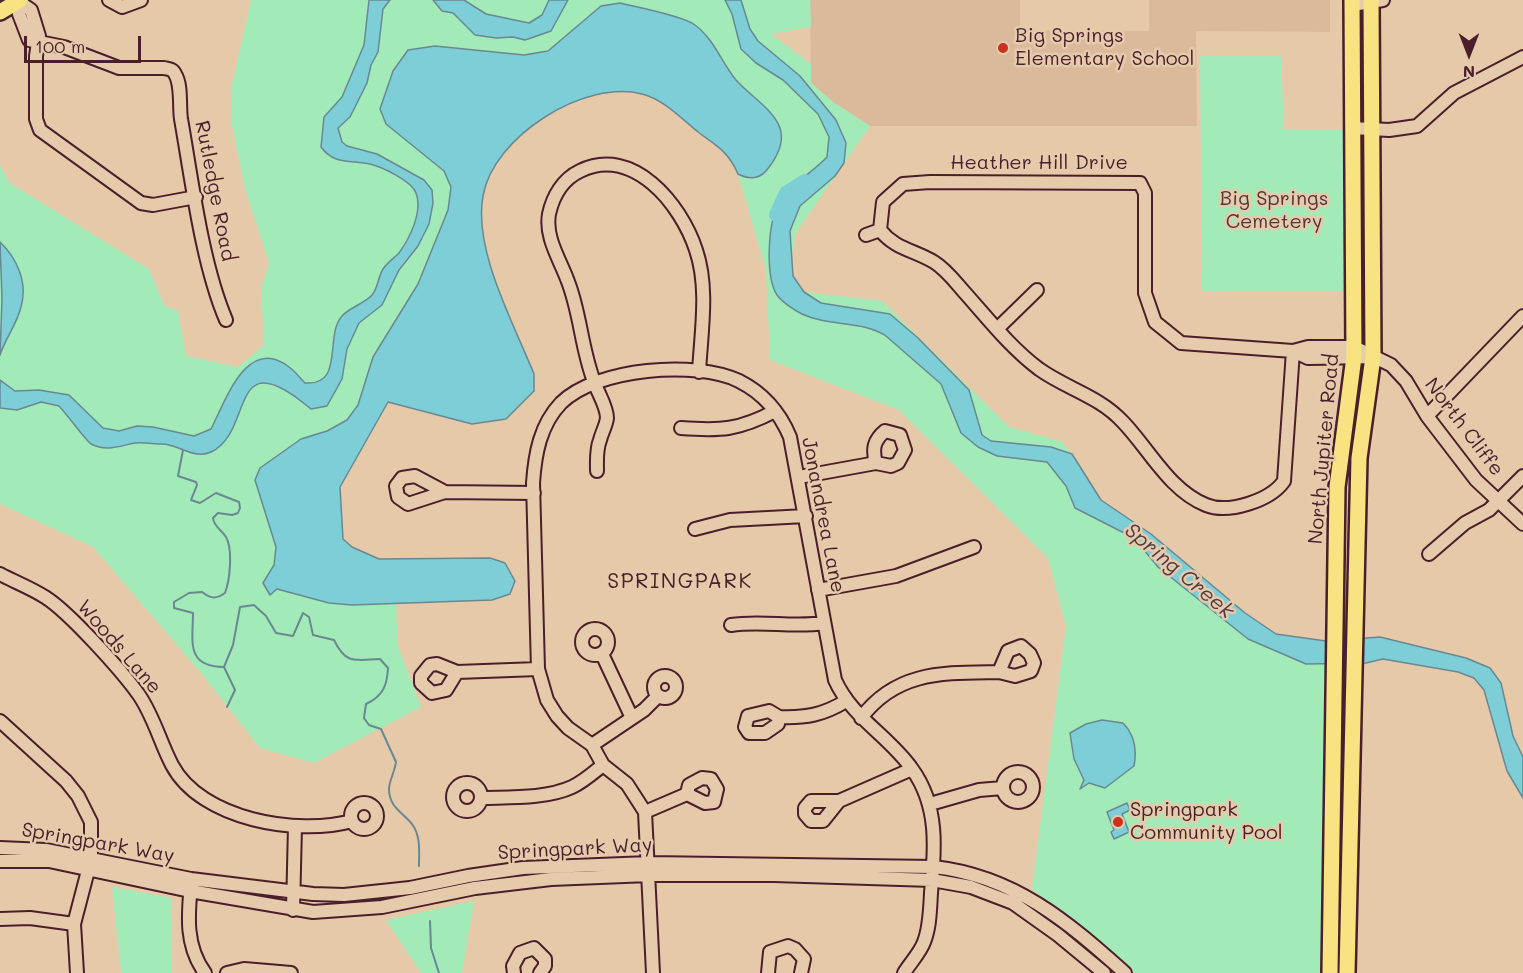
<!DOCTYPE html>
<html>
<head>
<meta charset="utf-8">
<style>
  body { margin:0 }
  #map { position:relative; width:1523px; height:973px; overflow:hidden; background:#e6c9a8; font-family:Mali,sans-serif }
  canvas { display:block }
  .north { position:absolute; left:1439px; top:24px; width:60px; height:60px; -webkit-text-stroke:4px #e5cbac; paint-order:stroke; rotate:180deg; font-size:16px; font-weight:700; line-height:24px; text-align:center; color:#4a1f2b }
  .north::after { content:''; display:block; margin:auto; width:21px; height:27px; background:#4a1f2b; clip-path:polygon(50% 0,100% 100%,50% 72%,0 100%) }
  .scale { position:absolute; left:24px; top:36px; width:117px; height:27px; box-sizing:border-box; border:3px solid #4a1f2b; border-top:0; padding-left:8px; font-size:18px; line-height:21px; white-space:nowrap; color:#4a1f2b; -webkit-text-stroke:4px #e5cbac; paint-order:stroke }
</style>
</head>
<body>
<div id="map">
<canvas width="1523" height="973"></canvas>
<div class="north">N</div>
<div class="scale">100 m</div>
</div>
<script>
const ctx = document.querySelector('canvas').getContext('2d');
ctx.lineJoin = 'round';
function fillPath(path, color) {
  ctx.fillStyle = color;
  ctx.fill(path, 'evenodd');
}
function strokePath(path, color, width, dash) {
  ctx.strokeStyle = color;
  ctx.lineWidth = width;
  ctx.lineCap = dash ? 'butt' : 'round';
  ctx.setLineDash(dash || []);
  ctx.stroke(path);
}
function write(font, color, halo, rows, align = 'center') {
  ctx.font = font + ' Mali,sans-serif';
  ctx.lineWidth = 5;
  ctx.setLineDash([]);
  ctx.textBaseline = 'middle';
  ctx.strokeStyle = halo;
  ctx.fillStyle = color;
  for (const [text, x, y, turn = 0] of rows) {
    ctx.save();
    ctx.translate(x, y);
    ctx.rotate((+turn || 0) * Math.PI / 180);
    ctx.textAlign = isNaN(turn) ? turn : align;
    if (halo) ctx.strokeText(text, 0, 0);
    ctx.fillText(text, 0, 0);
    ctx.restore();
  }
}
const built = new Path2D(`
  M810 0H1020V30L1149 31V0H1330V32L1196 31 1197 126H870L833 102 811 83Z`);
const green = new Path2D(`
  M251 0H810L811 27 771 34 811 64V83L833 102 870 126 795 234 791 263 793 277 804 292 882 301 1009 427 1063 442 1101 500 1151 534 1245 613 1276 634 1326 641 1323 973H1135L1032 889 1066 626 1048 558 899 410 770 360 766 270 738 174 747 179 763 175 774 162 780 145 769 112 736 80 708 36 620 3 601 6 548 51 524 55 435 46 380 109 386 124 444 171 451 187 448 210 418 284 387 333 358 405 347 420 327 431 301 439 260 468 255 480 276 547 274 565 263 583 271 594 277 589C324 602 346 606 396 604L398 646 421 707 314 763 260 748 201 673 93 547 0 504V166L10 183 149 269 164 305 178 311 186 356 238 367 264 345 261 289 269 263 245 189 231 121V89Z
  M1200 55H1281L1284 129H1346L1347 292H1202Z
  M112 887 172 898 171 973H121Z
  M474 901 462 973H421L386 920Z`);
const water = new Path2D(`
  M369 0H390L383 9 378 52 371 65 367 83 350 117 338 128 342 142 347 146 377 154 424 180 432 190 433 203 429 224 418 246 399 270 382 305 359 323 347 349 342 379 327 406 311 409C227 338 255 432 211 452 194 460 178 444 162 444 155 444 141 442 135 443 119 446 107 452 91 444 87 442 65 412 59 406L41 402 17 410 0 408V380L15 391 39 390 69 395 103 428 119 431 137 426 153 427 194 436 211 429C225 402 247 334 289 367 295 371 300 378 305 383 345 386 324 336 342 316 350 307 364 304 372 295 378 288 378 277 383 269 387 263 394 258 399 253 410 238 423 211 416 193 412 181 382 167 370 164 350 160 334 165 321 147L324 117 342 97 364 45Z
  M433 0H464L486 14 529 23 542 15 549 0H568L551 31 525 40 513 37 496 38 475 35 453 13 442 11Z
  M725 0H741L750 29 758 41 800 76 836 120 846 143 844 163 835 176 800 206 790 231 793 276 804 292 821 303 890 314 918 338 969 390 982 435 991 441 1051 447 1072 454 1101 500 1151 534 1245 613 1276 634 1326 641 1380 637 1466 658 1490 668 1501 683 1513 736 1523 757V798L1507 771 1484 690 1474 678 1458 672 1383 659 1366 663 1306 664 1248 639 1158 567 1134 538 1075 508 1066 486 1047 462 997 456 978 447 961 433 941 384 886 336C862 320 829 327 802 314 794 310 782 302 777 295 765 276 768 224 778 205 789 185 812 173 827 157L829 137 818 114 783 80 756 63 741 49 732 14Z
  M620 3C636 7 684 16 695 25 714 39 722 63 736 80 749 95 773 109 780 128 785 143 775 160 766 171 758 180 748 179 738 174 728 151 717 146 698 132 682 119 663 99 642 94 584 79 493 137 483 196 473 250 514 324 534 374V391L506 419 472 424 388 402 340 487 343 539 352 547 379 559 490 558 505 563 515 581 510 594 492 600 352 605 329 603 277 589 270 595 263 583 274 565 276 547 255 480 260 468 301 439 327 431 347 420 358 405 373 357 418 284 448 210 451 187 444 171 386 124 380 109 393 71 408 50 435 46 524 55 548 51 601 6Z
  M0 242C17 258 28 283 21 307 17 324 5 339 0 355L2 299Z
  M1102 720 1123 723C1135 735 1137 750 1134 766L1105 788 1089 783 1080 789 1084 780 1074 759 1070 733 1086 724Z
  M1127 803 1130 810 1122 814 1129 832 1114 839 1111 832 1114 830 1107 812Z`);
const stream = new Path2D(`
  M183 450 178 476 196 482 197 485 191 500 200 503 216 493 239 502 240 508 238 513 232 515 218 513 213 518C214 527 221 529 226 537 233 549 230 580 225 593 215 600 210 598 202 592L189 593 174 602V608L193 613C193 640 185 667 224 667L233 645 240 607 254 605 266 616 276 633 293 636 303 613 309 617 313 635 334 640C346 665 355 660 380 659L388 668C387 686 383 696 366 704L364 718 369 725 381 729 396 762C395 771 389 781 389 789 389 807 402 812 412 824 421 836 419 852 419 866
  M224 667 235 690 227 707
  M430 921 431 948 439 973`);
const river = new Path2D(`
  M776 215 786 193 805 181`);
const minor = new Path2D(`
  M18 0 19 14 29 40 64 47 119 68H164C169 69 173 69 175 74 182 85 179 106 181 119 192 181 202 264 226 320
  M109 0 122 7 141 0
  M18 1 31 10 39 36 36 56V119L40 130 141 203 153 205 196 197
  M1352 5 1383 0
  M1352 128 1389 130 1417 126 1454 93 1523 57
  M866 235 880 230
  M997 329 1037 290
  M1293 351 1284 481C1270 501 1228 514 1206 505 1169 490 1149 449 1123 422 1099 396 1067 389 1039 369 1011 348 989 320 966 294 956 283 947 270 934 262 914 250 895 249 880 230L883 202 903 184 930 182 1140 183 1145 193V293L1155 322 1181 343 1293 351 1308 358 1373 357
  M1293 351 1308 347H1354L1391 365 1406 381 1427 416 1476 480 1523 524
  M1427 416 1523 316
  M681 428C721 431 739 430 775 411
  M597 471C597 460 596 450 600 440 602 432 606 426 607 418 607 407 599 395 595 384 581 350 581 313 567 279 559 258 545 237 549 214 553 196 563 179 580 171 633 145 681 204 696 250 709 288 701 333 699 372
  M799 477 876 463 891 466 898 463 905 450 900 435 885 431C874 440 872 449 876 463
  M445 492 415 476 402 478 396 486 398 497 408 504 445 492 534 493
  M695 529 730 520 806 516
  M1429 554 1465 523 1489 510 1523 476
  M0 574C15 582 31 588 45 597 69 612 122 671 139 695 154 717 160 742 172 765 201 820 298 836 352 821
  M818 590 896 576 974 547
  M731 625C762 620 793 628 824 623
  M582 642a13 13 0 1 1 26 0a13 13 0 1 1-26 0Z
  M1021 646 1030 654 1034 663 1031 671 1015 676 999 672 1008 651Z
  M602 654 632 718
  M437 664 457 672 446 690 432 693 421 683V676L430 665Z
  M457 672 538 669
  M654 687a11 11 0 1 1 22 0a11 11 0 1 1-22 0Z
  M769 711 779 717 778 724 765 733H749L745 727 748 716Z
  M779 717C806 718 823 715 846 701
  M861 718C897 670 945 673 999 672
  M0 721 66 781 78 796 91 822V859L74 924 77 973
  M592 745 644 710 658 696
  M1003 787a15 15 0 1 1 30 0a15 15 0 1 1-30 0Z
  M453 797a14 14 0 1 1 28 0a14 14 0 1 1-28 0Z
  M481 798C509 797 546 799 572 787 583 782 593 773 603 765
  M839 801H811L805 808V814L811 821H823L839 801 912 769
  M351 816a13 13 0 1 1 26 0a13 13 0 1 1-26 0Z
  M930 804 979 790 1003 788
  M645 812 687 794 689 785 702 778 711 779 717 789 714 802 705 803 687 794
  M0 848 46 850 191 879 313 894 344 895 410 888 468 876 523 868 649 863 934 867C1014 876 1067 921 1125 973
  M0 861H49L190 891 313 912 382 907 475 888 551 879 649 875H774L932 880 971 887 1013 903 1058 935 1104 973
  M191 883C188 915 185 946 205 973
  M293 910 295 826
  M0 919 30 918 74 924
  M227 973 244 969 291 973
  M514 973 513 966 520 953 534 948 545 959V966L540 973
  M653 973 645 812 627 784 603 765 592 745 568 728 557 716 547 700 538 669 533 483C535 454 540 425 561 403 596 368 696 360 739 381 763 393 780 413 790 437L835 680C852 718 889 736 912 769 939 806 935 850 931 893 930 909 930 927 924 942 920 953 910 963 904 973
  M768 973 770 952 788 946 795 949 804 959 801 973`);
const major = new Path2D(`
  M0 12 20 0
  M1330 973 1337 487 1354 357 1352 0
  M1347 973 1359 458 1373 357 1371 0`);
const markers = [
  [1003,48,6,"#c8321e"],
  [1118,822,6,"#c8321e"]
];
const poiNames = [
  ["Big Springs",1015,36],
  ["Elementary School",1015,59],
  ["Springpark",1130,810],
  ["Community Pool",1130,833]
];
const streetNames = [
  ["Heather Hill Drive",1039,163],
  ["Rutledge Road",215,191,79],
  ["North Cliffe",1464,427,53],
  ["North Jupiter Road",1324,449,-85],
  ["Jonandrea Lane",823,515,79],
  ["Woods Lane",119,647,49],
  ["Springpark Way",98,843,10],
  ["Springpark Way",575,849,-3]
];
const parkNames = [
  ["Big Springs",1274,199],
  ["Cemetery",1274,222]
];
const waterNames = [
  ["Spring Creek",1179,571,40]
];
const neighbourhoodNames = [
  ["SPRINGPARK",680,582]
];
fillPath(built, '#dbba9c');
fillPath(green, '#a2ebb9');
fillPath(water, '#7dced7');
strokePath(water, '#698892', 1.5);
strokePath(stream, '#698892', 2);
strokePath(river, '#7dced7', 14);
strokePath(minor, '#4a1f2b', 16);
strokePath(major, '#4a1f2b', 20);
strokePath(minor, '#e5cbac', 12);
strokePath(major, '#f8e281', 15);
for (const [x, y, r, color] of markers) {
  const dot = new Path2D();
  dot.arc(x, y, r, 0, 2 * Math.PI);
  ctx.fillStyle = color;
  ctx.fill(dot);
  strokePath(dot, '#e5cbac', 2);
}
write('20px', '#4a1f2b', '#e5cbac', poiNames, 'left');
write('20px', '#4a1f2b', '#e5cbac', streetNames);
write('20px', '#533339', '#e5cbac', parkNames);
write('italic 21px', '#523945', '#e5cbac', waterNames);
ctx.letterSpacing = '1.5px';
write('21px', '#4a1f2b', '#e5cbac', neighbourhoodNames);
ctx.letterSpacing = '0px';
</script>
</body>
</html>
